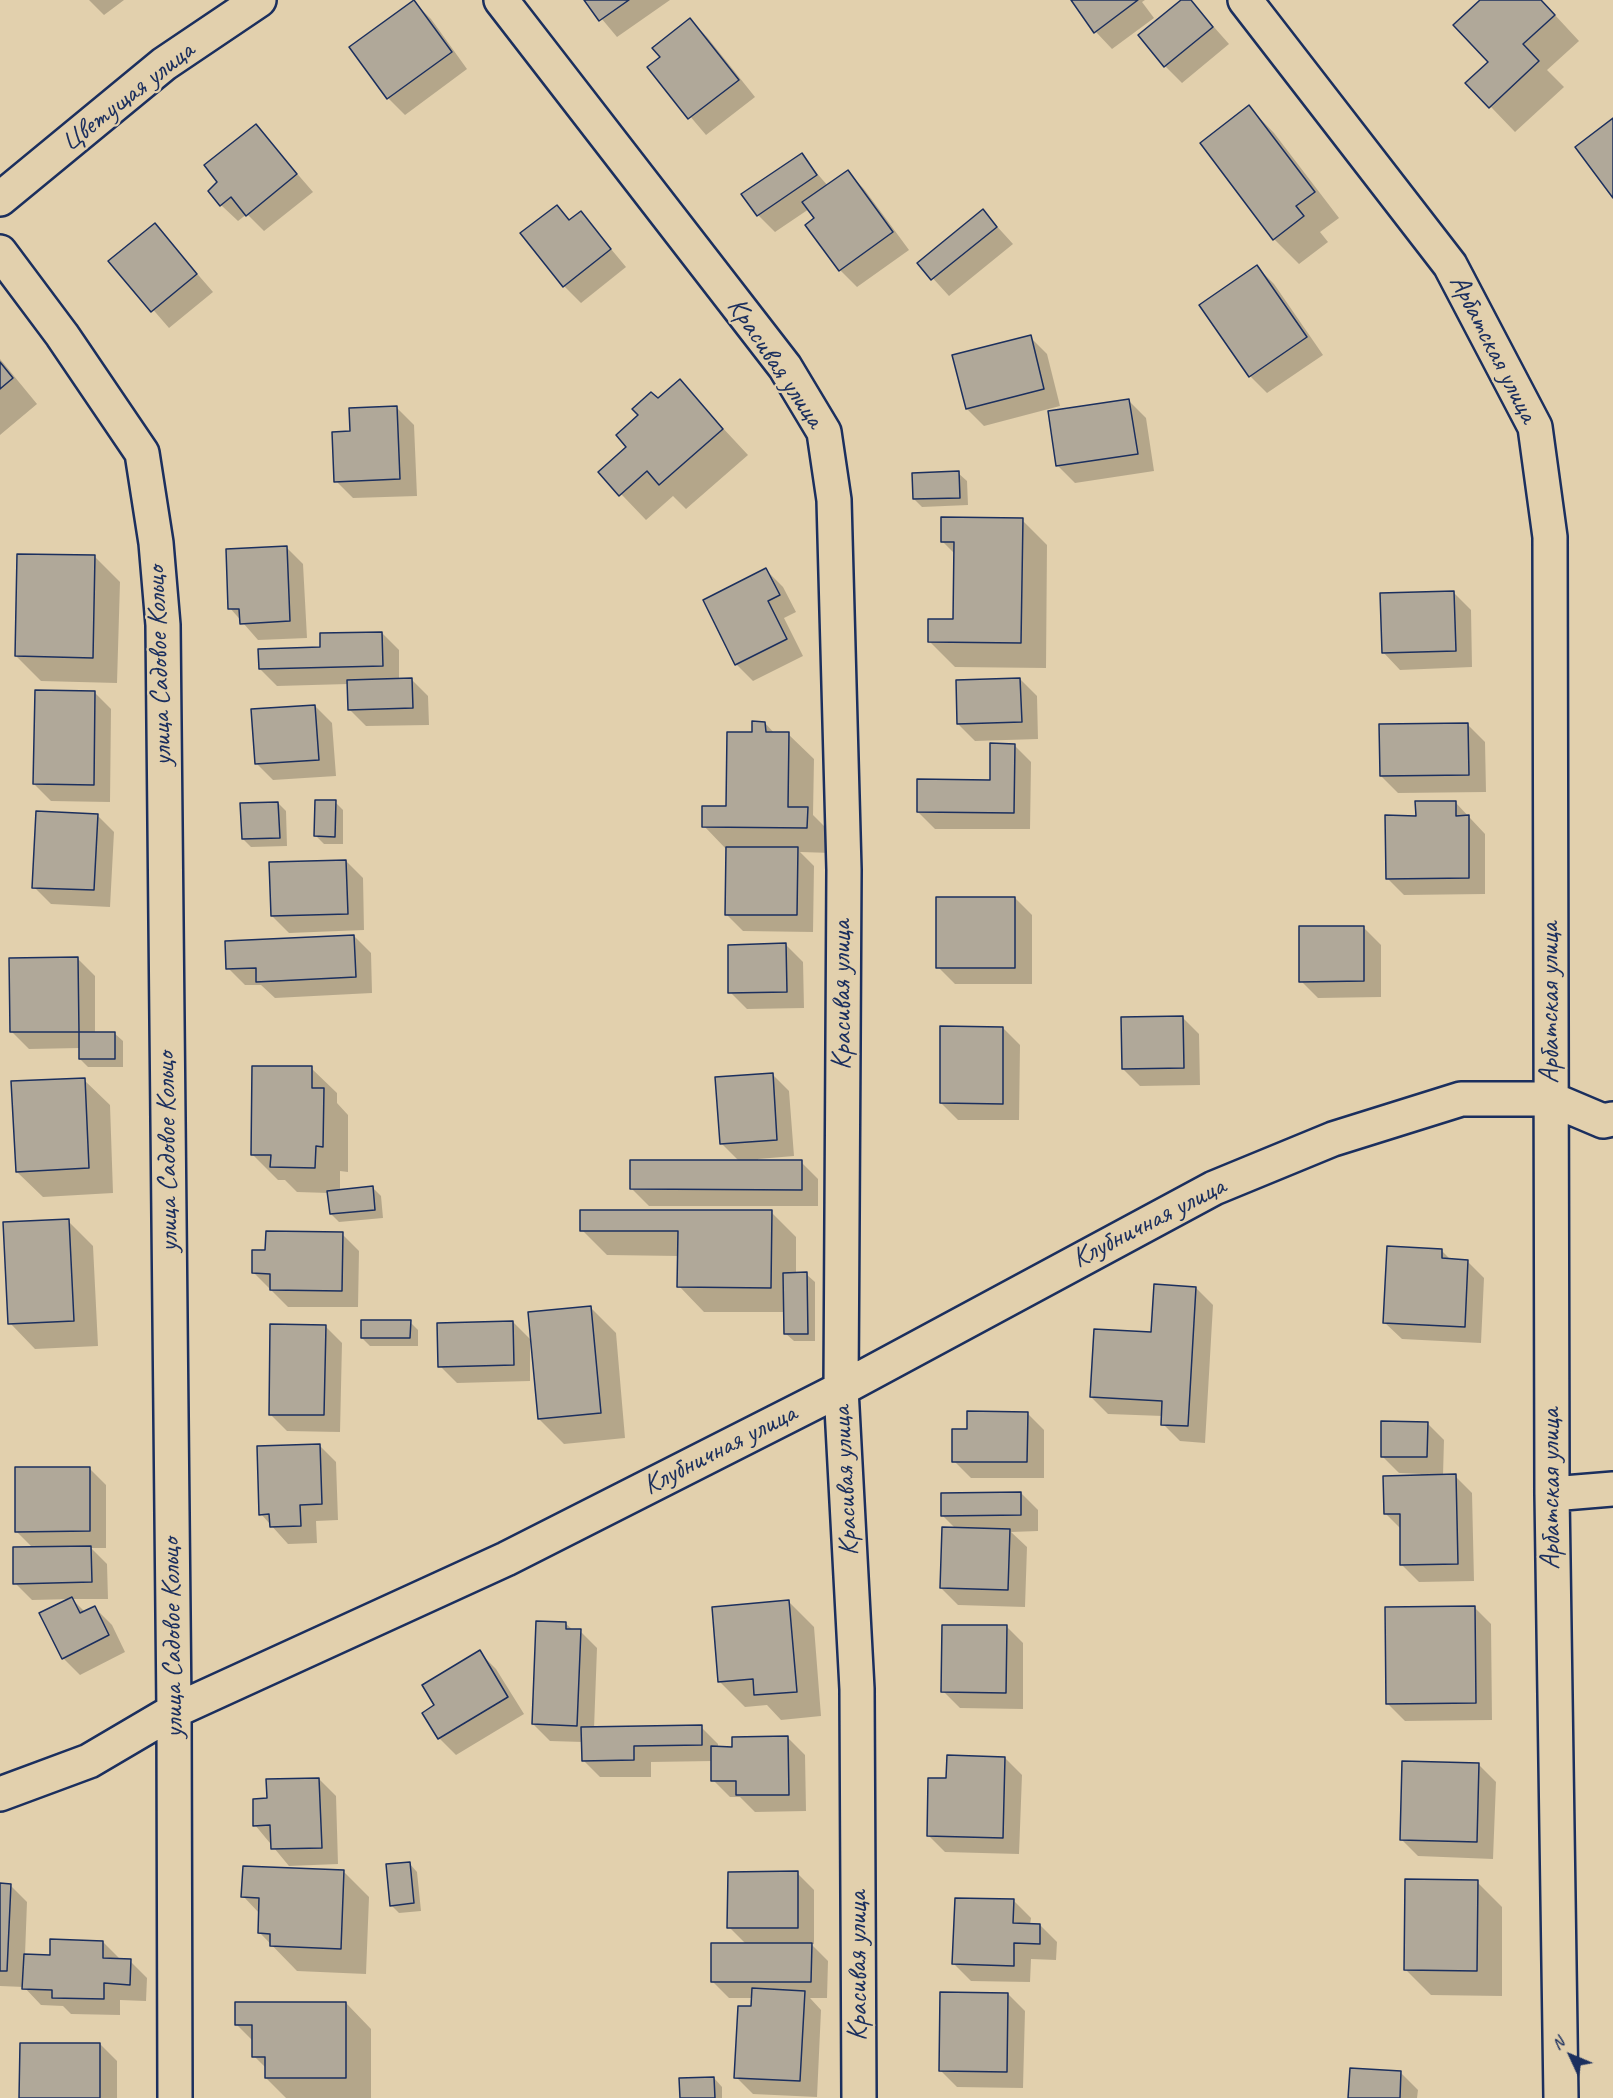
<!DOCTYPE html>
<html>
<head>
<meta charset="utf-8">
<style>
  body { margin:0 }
  #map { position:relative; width:1613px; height:2098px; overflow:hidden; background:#e2d0ad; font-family:Caveat,sans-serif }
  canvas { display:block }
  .north { position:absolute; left:1541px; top:2026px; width:60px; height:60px; -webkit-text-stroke:4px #e2d0ad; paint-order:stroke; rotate:314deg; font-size:16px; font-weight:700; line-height:24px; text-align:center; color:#1b2f5e }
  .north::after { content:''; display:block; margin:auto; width:21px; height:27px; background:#1b2f5e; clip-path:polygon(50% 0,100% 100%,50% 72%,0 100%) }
</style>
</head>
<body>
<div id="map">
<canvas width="1613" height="2098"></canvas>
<div class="north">N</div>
</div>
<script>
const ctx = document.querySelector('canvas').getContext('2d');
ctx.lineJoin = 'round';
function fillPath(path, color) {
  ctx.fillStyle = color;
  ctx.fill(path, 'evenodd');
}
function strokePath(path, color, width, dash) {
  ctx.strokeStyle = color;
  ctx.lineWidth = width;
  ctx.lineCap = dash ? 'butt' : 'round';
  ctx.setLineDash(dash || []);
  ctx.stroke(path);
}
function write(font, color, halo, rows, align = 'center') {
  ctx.font = font + ' Caveat,sans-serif';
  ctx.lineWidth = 4.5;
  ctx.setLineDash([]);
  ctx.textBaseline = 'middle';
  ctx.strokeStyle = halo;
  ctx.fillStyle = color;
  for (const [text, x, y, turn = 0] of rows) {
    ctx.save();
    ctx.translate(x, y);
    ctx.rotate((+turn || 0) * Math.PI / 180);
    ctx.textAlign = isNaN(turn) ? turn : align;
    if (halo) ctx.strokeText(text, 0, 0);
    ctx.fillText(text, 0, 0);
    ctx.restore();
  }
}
const shadow = new Path2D(`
  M89 0H124L104 15Z
  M586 0H670L617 37Z
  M1073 0H1145L1142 2 1154 18 1112 49 1096 32Z
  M1184 0H1190L1229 44 1182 83 1165 66Z
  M1482 0H1541L1579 41 1547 70 1564 87 1515 132 1468 83 1490 63Z
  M414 2 431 19 467 69 405 115 388 98Z
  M690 20 707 37 755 97 706 135 649 68 662 57Z
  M1249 107 1274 133 1339 218 1320 232 1328 242 1299 264 1274 239Z
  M256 126 313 192 264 231 247 214 238 221 221 205 220 182Z
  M801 155 828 186 848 172 864 189 909 250 857 287 840 270 807 225 816 218 809 209 775 232 758 215Z
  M557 207 571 221 581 213 626 267 581 303 564 286Z
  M983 211 1013 244 949 296 919 263Z
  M155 225 213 292 169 328 111 261Z
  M1257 267 1274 284 1323 355 1267 393 1250 376 1201 305Z
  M1030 337 1047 354 1060 406 984 426 967 409Z
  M0 359 37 404 0 435Z
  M679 381 748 455 686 509 673 496 646 520 600 472 628 447 658 400Z
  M1129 401 1146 418 1154 471 1075 483 1058 466 1050 413Z
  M397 408 414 425 417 496 353 498 336 481 352 432Z
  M958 473 967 481 968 505 922 507 914 499Z
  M1022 520 1047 545 1046 668 955 667 929 641 954 620 955 554 942 541Z
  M286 547 303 564 307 638 258 640 230 608Z
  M94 556 120 582 117 683 41 681 16 656Z
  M766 570 783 587 796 612 784 618 803 656 753 681 736 664Z
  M1454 593 1471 610 1472 667 1400 670 1383 652Z
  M382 633 399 650V679H411L428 696 429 725 366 726 349 709 348 684 277 686 260 669 322 648Z
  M1020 679 1037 696 1038 739 975 741 958 724Z
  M94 692 111 709 110 802 51 801 34 784Z
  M315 706 332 723 336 776 273 780 256 763Z
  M765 723 775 734H788L814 759 813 815 832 834V853L800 852 814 866 813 932 743 931 726 914 727 850 704 826 728 808 754 734Z
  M1468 725 1485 742 1486 792 1398 793 1381 776Z
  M1014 745 1031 762 1030 829H935L918 812 991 781Z
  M335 802 343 810V844H324L316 836Z
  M278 803 286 811 287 846 251 847 243 839Z
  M1456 803 1485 834V894L1404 895 1387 878 1417 817Z
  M97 815 114 832 110 907 51 904 34 887Z
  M346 861 363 878 364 930 289 933 272 916Z
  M1015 898 1032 915V984H955L938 967Z
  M1364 928 1381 945V997L1318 998 1301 981Z
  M354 936 371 953 372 993 275 998 261 985H245L228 968Z
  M786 945 803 962 804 1008 747 1009 730 992Z
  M78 959 95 976V1033H114L123 1041V1067H88L80 1059V1048L29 1049 12 1032Z
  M1182 1017 1199 1034 1200 1085 1140 1086 1123 1069Z
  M1003 1028 1020 1045 1019 1120H958L941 1103Z
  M311 1068 337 1093V1103L348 1115V1172L340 1171V1191L373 1188 381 1196 383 1218 339 1222 331 1214 329 1193 297 1192 285 1180H278L252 1154Z
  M772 1074 789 1091 794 1156 758 1159V1161L801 1162 818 1179V1206H649L632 1189 739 1161 722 1144Z
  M84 1080 110 1105 113 1193 43 1197 17 1172Z
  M771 1212 796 1237V1274H806L815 1282V1341H794L785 1333V1312H704L679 1286V1256L607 1255 582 1230Z
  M68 1221 93 1246 98 1346 35 1349 10 1323Z
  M342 1234 359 1251 358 1307H288L254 1273 267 1252Z
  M1441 1250 1451 1260 1467 1261 1484 1278 1481 1343 1402 1339 1384 1322Z
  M1196 1288 1213 1305 1205 1443 1180 1441 1163 1424V1416L1108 1414 1091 1397Z
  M591 1308 616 1333 625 1438 564 1444 539 1419Z
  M410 1322 418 1330V1346H370L362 1338Z
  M513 1322 532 1341 530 1342V1381L457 1383 440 1366Z
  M325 1326 342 1343 340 1432 287 1431 270 1414Z
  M1027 1413 1044 1430V1478H971L954 1461 968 1431Z
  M1427 1423 1444 1440 1443 1476H1455L1472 1493 1474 1581 1419 1582 1402 1565 1401 1529 1385 1513 1421 1474 1399 1473 1382 1456Z
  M319 1445 336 1462 338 1520 316 1521 317 1543 288 1544 261 1514Z
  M89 1468 106 1485V1548H91L107 1564 108 1599H72L85 1612 95 1608 112 1625 125 1652 80 1675 63 1658 71 1599 32 1600 15 1583 33 1548 16 1531Z
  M1021 1493 1038 1510V1531L1011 1532 1027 1547 1025 1607 958 1605 941 1588 956 1529 943 1516Z
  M789 1602 814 1627 821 1716 781 1720 767 1705 745 1707 720 1682Z
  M1474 1607 1491 1624 1492 1720 1405 1721 1388 1704Z
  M566 1624 573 1630 580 1631 597 1648 594 1729 701 1727 718 1744V1748H734L788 1738 805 1755 806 1811 755 1812 740 1797H730L713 1780V1761L651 1762V1777H600L583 1760V1742L550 1741 533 1724Z
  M1006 1626 1023 1643V1709L960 1708 943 1691Z
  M479 1652 496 1669 524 1714 456 1755 439 1738 436 1706Z
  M1005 1758 1022 1775 1019 1854 945 1852 928 1835 947 1780Z
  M1479 1765 1496 1782 1493 1859 1418 1856 1401 1839Z
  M319 1779 336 1796 338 1864 289 1866 255 1825 269 1800Z
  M409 1863 417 1872 421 1911 399 1913 391 1905Z
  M344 1872 369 1897 366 1974 297 1971 260 1933V1914L243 1896Z
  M797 1873 814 1890V1944H811L828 1961 827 1998H810L821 2010 817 2097 753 2094 736 2077 753 1998H729L712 1981 746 1944 729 1927Z
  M1477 1882 1502 1907V1996L1431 1995 1405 1969Z
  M0 1885H10L27 1902 25 1955 52 1956 103 1942 120 1959 130 1961 147 1978 146 2001 120 2000V2015L71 2014 63 2006 41 2005 24 1987 0 1986Z
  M1014 1901 1031 1918 1030 1925H1040L1057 1942 1056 1960 1031 1959 1030 1982 971 1981 954 1964Z
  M1008 1994 1025 2011 1023 2088 957 2087 940 2070Z
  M346 2003 371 2029V2098H286L266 2078V2068L254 2056V2042L236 2024Z
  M100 2044 117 2061V2098H21Z
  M1401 2073 1418 2090 1417 2098H1349Z
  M714 2078 722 2087V2098H681Z`);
const building = new Path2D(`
  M414 0 452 52 387 99 349 47Z
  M584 0H629L599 21Z
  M1071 0H1138L1094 33Z
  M1181 0H1191L1213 27 1164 67 1138 35Z
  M1480 0H1541L1555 15 1523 44 1539 61 1489 108 1465 83 1488 62 1453 25Z
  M690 18 739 80 688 119 647 67 660 57 652 48Z
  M1249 105 1315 192 1296 206 1304 216 1273 240 1200 143Z
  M1613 118V198L1575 147Z
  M256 124 297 174 246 216 231 197 220 206 208 191 217 182 204 165Z
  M802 153 817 175 757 216 741 194Z
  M848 170 893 232 839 271 805 225 814 218 802 202Z
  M557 205 569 220 581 211 611 249 563 287 520 233Z
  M983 209 997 227 931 280 917 263Z
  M155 223 197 274 151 312 108 261Z
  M1257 265 1307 337 1249 377 1199 305Z
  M1031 335 1044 389 966 409 952 355Z
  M0 362 13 378 0 389Z
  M680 379 723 429 659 485 647 471 619 496 598 472 626 447 616 435 638 415 632 409 651 392 658 398Z
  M1129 399 1138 454 1056 466 1048 411Z
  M397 406 400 479 334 482 332 432 350 431 349 408Z
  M959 471 960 498 913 499 912 473Z
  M941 517 1023 518 1021 643 928 642V619H953L954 542H941Z
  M287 546 290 621 240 624 239 609H228L226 549Z
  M17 554 95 555 93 658 15 656Z
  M766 568 780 595 768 601 787 639 735 665 703 600Z
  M1454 591 1456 651 1382 653 1380 593Z
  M382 632 383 666 259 669 258 649 320 647V633Z
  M412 678 413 708 348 710 347 680Z
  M1020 678 1022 722 957 724 956 680Z
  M35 690 95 691 94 785 33 784Z
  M315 705 319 760 255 764 251 709Z
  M752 721 765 722 766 732H789L788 807H808L807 828 702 827V806H726L727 732H752Z
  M1468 723 1469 775 1380 776 1379 724Z
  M990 743 1015 744 1014 813 917 812V779L990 780Z
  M315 800H336L335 837 314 836Z
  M1415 801H1456V816L1469 815V878L1386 879 1385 815 1416 816Z
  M278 802 280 838 242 839 240 803Z
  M36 811 98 814 94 890 32 888Z
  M726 847H798L797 915H725Z
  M346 860 348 914 271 916 269 862Z
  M936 897H1015V968H936Z
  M1299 926H1364V981L1299 982Z
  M354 935 356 977 256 982V968L226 969 225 941Z
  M786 943 787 992 728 993V945Z
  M78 957 79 1032H10L9 958Z
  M1183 1016 1184 1068 1122 1069 1121 1017Z
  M940 1026 1003 1027V1104L940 1103Z
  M79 1032H115V1059H79Z
  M252 1066H312V1088H324L323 1147 316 1146 315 1168 270 1167 271 1155H251Z
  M773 1073 777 1140 720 1144 715 1077Z
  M85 1078 89 1168 16 1172 11 1081Z
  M630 1160H802V1190L630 1189Z
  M373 1186 375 1210 330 1214 327 1191Z
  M580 1210H772L771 1288 677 1287 678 1231H580Z
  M69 1219 74 1321 8 1324 3 1222Z
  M266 1231 343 1232 342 1291 270 1290V1274L252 1273V1250H265Z
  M1387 1246 1442 1249V1258L1468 1260 1465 1327 1383 1323Z
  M807 1272 808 1334H784L783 1273Z
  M1154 1284 1196 1287 1188 1426 1161 1425 1162 1401 1090 1397 1094 1329 1151 1332Z
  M591 1306 601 1413 538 1419 528 1312Z
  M361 1320H411L410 1338H361Z
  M513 1321 514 1365 438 1367 437 1323Z
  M270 1324 326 1325 324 1415H269Z
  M967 1411 1028 1412 1027 1462H952V1429H967Z
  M1381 1421 1428 1422 1427 1457H1381Z
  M320 1444 322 1504 300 1505 301 1526 270 1527 269 1514 259 1515 257 1446Z
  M15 1467H90V1531L15 1532Z
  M1456 1474 1458 1564 1400 1565V1514H1384L1383 1476Z
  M1021 1492V1515L941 1516V1493Z
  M942 1527 1010 1529 1008 1590 940 1588Z
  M91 1546 92 1582 13 1584V1547Z
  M72 1597 80 1613 95 1606 109 1635 62 1659 39 1613Z
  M789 1600 797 1692 754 1695 753 1679 718 1682 712 1607Z
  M1475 1606 1476 1703 1386 1704 1385 1607Z
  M536 1621 566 1622V1629H581L577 1726 532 1724Z
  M942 1625H1007L1006 1693 941 1692Z
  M480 1650 508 1697 438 1739 422 1713 434 1705 422 1685Z
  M702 1725V1745L634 1746V1760L582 1761 581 1727Z
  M788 1736 789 1795H736V1781H711V1746L732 1747V1737Z
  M947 1755 1005 1757 1003 1838 927 1836 928 1778H946Z
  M1402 1761 1479 1763 1477 1842 1400 1840Z
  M319 1778 322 1848 271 1849 270 1825 253 1826V1799L267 1798 266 1779Z
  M410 1862 414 1903 390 1906 386 1864Z
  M243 1866 344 1870 341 1949 270 1946V1934L258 1933 259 1898 241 1897Z
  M798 1871V1928H727L728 1872Z
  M1405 1879 1478 1880 1477 1971 1404 1970Z
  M0 1883 11 1884 7 1971H0Z
  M955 1898 1014 1899 1013 1923 1040 1924V1944L1014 1943V1966L952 1964Z
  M50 1939 103 1941V1958L131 1959 130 1985 104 1983V1999L52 1998V1990L22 1989 24 1954 50 1955Z
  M711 1943H812L811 1982H711Z
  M752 1988 805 1991 800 2081 734 2078 738 2006H751Z
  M940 1992 1008 1993 1007 2072 939 2071Z
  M235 2002H346V2078H265V2057H252V2025H235Z
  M20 2043H100V2098H19Z
  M1350 2068 1401 2071 1400 2098H1348Z
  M714 2077 715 2098H680L679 2078Z`);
const minor = new Path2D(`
  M501 0 785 367 824 432 834 500 844 870 841 1389 857 1689 859 2098
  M1245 0 1450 265 1535 427 1550 537 1552 1494 1561 2098
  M0 199 164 64 259 0
  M0 252 62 335 142 453 156 543 163 625 174 1711 175 2098
  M1552 1494 1613 1489
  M0 1794 89 1761 174 1711 506 1559 841 1389 1214 1188 1333 1139 1461 1099H1551L1603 1121 1613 1119`);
const streetNames = [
  ["Цветущая улица",128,97,-38],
  ["Арбатская улица",1493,349,63],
  ["Красивая улица",775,363,56],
  ["улица Садовое Кольцо",160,666,-92],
  ["Красивая улица",843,995,-90],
  ["Арбатская улица",1551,1003,-90],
  ["улица Садовое Кольцо",168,1152,-91],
  ["Клубничная улица",1149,1223,-27],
  ["Клубничная улица",720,1450,-27],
  ["Красивая улица",846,1481,-93],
  ["Арбатская улица",1552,1489,-90],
  ["улица Садовое Кольцо",173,1638,-91],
  ["Красивая улица",859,1966,-90]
];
fillPath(shadow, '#0003');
fillPath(building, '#b0a899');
strokePath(building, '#1b2f5e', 1.5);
strokePath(minor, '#1b2f5e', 38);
strokePath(minor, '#e2d0ad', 33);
write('28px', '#1b2f5e', '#e2d0ad', streetNames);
</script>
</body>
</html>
